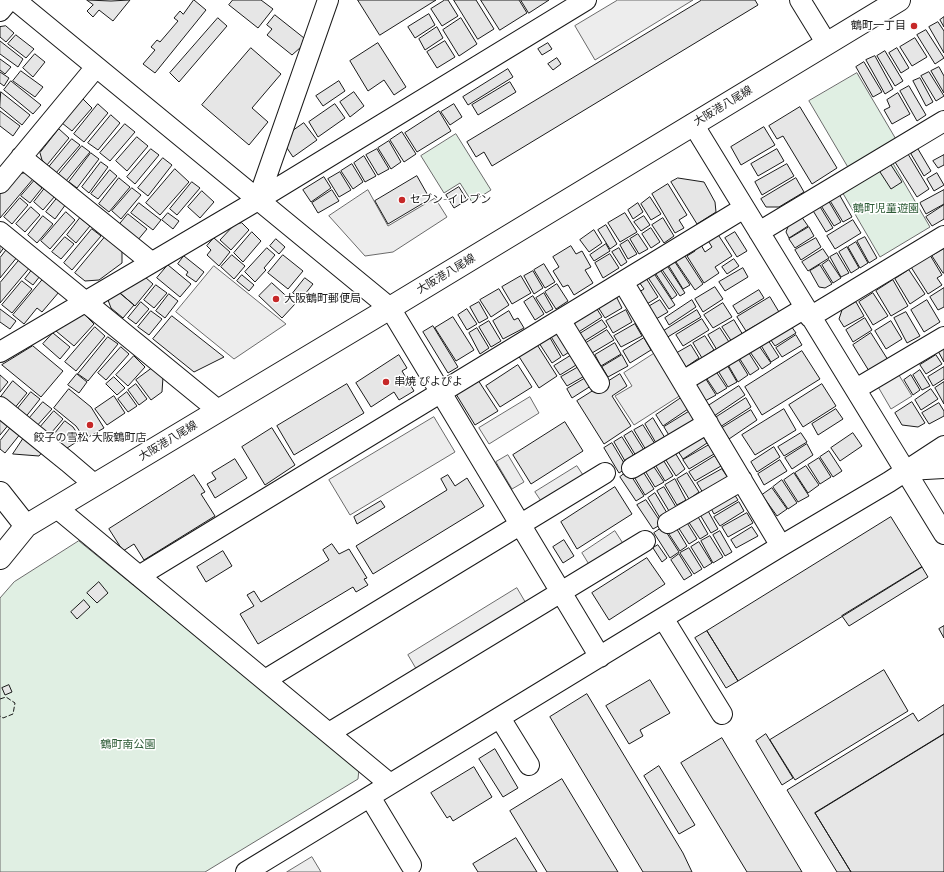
<!DOCTYPE html>
<html>
<head>
<meta charset="utf-8">
<style>
  body { margin:0 }
  canvas { display:block; background:#fff }
</style>
</head>
<body>
<canvas width="944" height="872"></canvas>
<script>
const ctx = document.querySelector('canvas').getContext('2d');
ctx.lineJoin = 'round';
function fillPath(path, color) {
  ctx.fillStyle = color;
  ctx.fill(path, 'evenodd');
}
function strokePath(path, color, width, dash) {
  ctx.strokeStyle = color;
  ctx.lineWidth = width;
  ctx.lineCap = dash ? 'butt' : 'round';
  ctx.setLineDash(dash || []);
  ctx.stroke(path);
}
function write(font, color, halo, rows, align = 'center') {
  ctx.font = font + ' Quicksand,"Noto Sans JP",sans-serif';
  ctx.lineWidth = 3;
  ctx.setLineDash([]);
  ctx.textBaseline = 'middle';
  ctx.strokeStyle = halo;
  ctx.fillStyle = color;
  for (const [text, x, y, turn = 0] of rows) {
    ctx.save();
    ctx.translate(x, y);
    ctx.rotate((+turn || 0) * Math.PI / 180);
    ctx.textAlign = isNaN(turn) ? turn : align;
    if (halo) ctx.strokeText(text, 0, 0);
    ctx.fillText(text, 0, 0);
    ctx.restore();
  }
}
const green = new Path2D(`
  M857 73 897 141 849 169 809 101Z
  M456 134 491 190 472 202 460 183 444 193 421 156Z
  M891 160 930 227 880 257 841 190Z
  M79 541 359 769 358 779 205 872H0V598L14 582Z`);
const parking = new Path2D(`
  M618 0H693L595 60 575 26Z
  M368 190 388 226 435 198 447 217 393 252 365 256 329 216Z
  M214 266 286 324 234 359 176 312Z
  M655 353 681 395 634 425 615 396 632 386 624 373Z
  M897 372 912 396 891 409 877 385Z
  M530 397 539 413 489 444 479 428Z
  M434 417 455 452 350 515 329 480Z
  M508 455 524 482 512 489 496 462Z
  M577 466 585 478 543 504 535 492Z
  M615 531 624 545 590 566 582 553Z
  M517 588 527 605 418 672 408 655Z
  M312 857 321 872H287Z`);
const building = new Path2D(`
  M87 0 111 1 130 0 113 21 99 10 93 17 87 11 93 5Z
  M194 0 206 10 155 73 143 64 155 50 151 47 157 40 160 42 178 21 174 18 180 11 183 14Z
  M233 0H261L273 9 258 28 229 5Z
  M358 0H436L380 35Z
  M445 0H448L458 16 442 26 431 9Z
  M454 0H476L494 29 478 39Z
  M481 0H519L527 13 500 30Z
  M521 0H549L529 13Z
  M702 0H755L758 5 492 166 484 152 476 157 467 142Z
  M429 14 435 25 415 38 408 27Z
  M275 15 304 38 301 47 292 55 267 35 272 29 267 25Z
  M944 17V27L940 20Z
  M218 18 227 26 179 82 170 73Z
  M461 18 477 44 459 56 443 30Z
  M938 22 944 31V53L929 27Z
  M6 26 14 33 6 42 0 37V27Z
  M437 27 443 38 425 50 419 39Z
  M926 30 944 58 935 64 917 35Z
  M16 35 34 49 26 58 8 44Z
  M915 38 927 57 912 66 900 47Z
  M0 41 23 59 18 67 0 54Z
  M445 41 455 57 437 68 427 52Z
  M378 43 406 87 394 95 384 80 368 91 350 61Z
  M548 43 552 49 542 55 538 49Z
  M251 48 281 74 252 108 268 122 249 145 202 105Z
  M897 48 909 68 901 73 889 53Z
  M885 51 903 81 895 86 877 56Z
  M35 54 45 62 33 77 23 68Z
  M875 56 893 89 885 94 866 60Z
  M557 58 561 64 553 70 548 64Z
  M0 59 11 67 5 74 0 70Z
  M864 62 882 92 873 97 856 67Z
  M939 67 944 76V93L931 71Z
  M508 69 513 77 468 105 463 97Z
  M21 71 43 87 35 97 13 81Z
  M0 72 9 78 4 86 0 83Z
  M929 72 944 96 936 101 921 76Z
  M920 78 933 102 926 106 913 81Z
  M11 81 41 105 33 114 4 90Z
  M339 81 345 91 323 106 316 96Z
  M510 82 516 92 478 115 472 105Z
  M909 86 926 115 917 121 900 91Z
  M1 92 30 115 22 125 0 107Z
  M354 92 364 106 350 117 340 102Z
  M898 93 910 114 892 124 884 110 890 107 887 100Z
  M83 99 92 108 72 131 62 123Z
  M98 104 108 113 84 142 74 134Z
  M335 104 345 118 318 137 309 122Z
  M454 104 462 117 450 125 441 112Z
  M800 107 837 168 812 184 783 136 777 139 769 126Z
  M0 111 20 126 13 136 0 126Z
  M439 111 451 131 417 152 405 133Z
  M111 115 120 123 98 150 88 143Z
  M304 123 317 140 293 157 287 148 291 132Z
  M125 124 135 132 110 161 100 153Z
  M764 127 775 145 741 165 731 147Z
  M59 129 69 138 47 165 42 160 40 153Z
  M402 132 416 154 404 162 390 140Z
  M137 137 148 146 127 171 116 161Z
  M72 139 80 145 56 173 49 167Z
  M389 141 401 162 391 169 378 148Z
  M82 146 90 152 66 181 58 175Z
  M151 149 159 155 135 184 127 177Z
  M377 149 389 169 378 175 366 155Z
  M777 149 784 161 758 176 751 164Z
  M918 149 931 171 924 176 911 154Z
  M91 153 99 159 77 188 69 182Z
  M908 154 929 189 917 197 895 162Z
  M944 155V165L938 168 933 161Z
  M364 156 376 176 365 182 354 163Z
  M163 158 172 165 148 196 138 188Z
  M101 162 108 167 89 193 82 187Z
  M352 164 363 182 353 189 341 171Z
  M787 164 794 176 762 195 755 182Z
  M891 165 902 182 891 189 880 172Z
  M175 169 189 182 160 215 146 203Z
  M110 170 117 176 98 199 91 194Z
  M340 172 351 190 339 197 328 179Z
  M25 173 33 179 0 218V193L15 175Z
  M937 173 944 185 934 191 927 179Z
  M417 176 430 199 388 224 375 201Z
  M324 177 331 188 311 202 303 190Z
  M119 178 130 187 109 212 99 204Z
  M678 178 704 182 715 202 716 212 697 224 671 182Z
  M796 178 804 192 779 207H766L761 199Z
  M34 181 42 188 30 203 21 196Z
  M192 182 200 188 177 215 170 209Z
  M668 184 687 215 679 220 684 228 675 233 652 194Z
  M459 187 467 200 454 208 446 195Z
  M45 188 55 196 43 210 34 202Z
  M132 188 141 195 121 219 112 211Z
  M332 190 339 201 318 213 312 203Z
  M944 190V204L926 214 920 203Z
  M202 191 214 202 200 218 188 207Z
  M839 194 852 217 843 222 829 199Z
  M58 197 66 204 55 219 46 212Z
  M650 197 661 214 651 220 641 204Z
  M20 198 28 205 12 224 4 217Z
  M828 200 841 222 834 226 820 204Z
  M139 203 161 220 153 230 131 213Z
  M638 203 643 212 633 219 628 210Z
  M819 205 833 228 826 232 812 209Z
  M944 205V219L932 226 926 217Z
  M31 207 40 215 25 232 16 224Z
  M66 212 75 220 50 249 41 241Z
  M168 213 179 221 173 229 162 220Z
  M625 213 637 232 620 242 608 223Z
  M128 214 147 229 137 241 119 225Z
  M43 216 53 224 37 243 28 235Z
  M644 216 650 225 641 231 634 222Z
  M801 216 808 226 789 238 786 232 789 224Z
  M80 218 90 226 76 243 67 235Z
  M663 218 674 236 664 243 652 225Z
  M853 220 861 233 835 249 827 236Z
  M242 223 249 230 231 250 220 240 235 224Z
  M606 225 617 244 610 249 598 230Z
  M809 227 814 236 795 248 789 239Z
  M651 228 660 242 651 248 642 234Z
  M92 229 101 236 72 270 64 263Z
  M594 230 602 243 589 252 580 240Z
  M252 232 261 241 243 262 234 253Z
  M735 232 747 251 737 257 725 238Z
  M717 233 732 256 715 267 719 273 704 283 687 256 695 251 693 247 700 243 705 252 712 247 707 239Z
  M638 234 648 249 639 254 630 239Z
  M65 237 74 244 61 259 52 252Z
  M105 237 122 251V263L99 280 85 281 75 273Z
  M865 237 877 258 869 263 857 241Z
  M214 238 230 252 219 266 207 255 211 250 207 246Z
  M816 238 821 247 801 260 795 250Z
  M276 239 285 247 279 254 270 246Z
  M628 240 637 254 628 259 620 245Z
  M0 242 5 246 0 253Z
  M856 242 868 263 860 268 848 247Z
  M606 244 610 251 594 261 590 255Z
  M571 246 576 254 582 251 591 267 585 270 593 283 574 295 568 285 563 287 553 271 559 267 553 257Z
  M847 247 859 268 851 273 839 252Z
  M8 248 18 256 0 278V258Z
  M267 248 275 255 264 268 266 270 255 282 245 272Z
  M619 248 627 262 621 266 612 252Z
  M823 249 829 258 808 271 802 262Z
  M944 249V273H943L932 256Z
  M683 253 703 284 695 290 674 259Z
  M837 253 849 273 841 277 830 257Z
  M610 254 619 268 603 278 595 263Z
  M232 255 245 266 234 279 221 267Z
  M283 255 303 271 288 289 268 273Z
  M930 255 942 275 937 278 942 285 928 294 911 267Z
  M184 256 204 272 196 282 186 275 188 272 178 264Z
  M21 258 31 266 0 303V283Z
  M673 259 690 285 683 289 667 263Z
  M734 259 739 266 727 274 722 267Z
  M829 260 841 278 833 283 822 265Z
  M544 264 555 282 545 288 534 270Z
  M666 264 685 293 680 296 661 268Z
  M168 265 191 284 180 297 157 278Z
  M820 265 832 284 825 288 819 287 810 271Z
  M659 268 677 295 672 299 654 271Z
  M743 268 748 277 725 291 719 282Z
  M32 270 40 276 33 285 25 279Z
  M909 270 925 294 910 304 895 279Z
  M533 271 543 288 534 294 524 276Z
  M653 272 675 305 669 309 647 276Z
  M242 275 254 285 249 291 237 281Z
  M521 276 531 293 512 304 502 287Z
  M145 277 153 284 135 306 119 292Z
  M44 278 59 292 42 312 37 308 24 324 13 315Z
  M305 278 313 284 301 299 293 293Z
  M646 278 658 297 647 304 639 292 644 289 639 282Z
  M893 280 908 306 891 316 876 291Z
  M22 281 32 289 12 313 2 305Z
  M272 283 295 304 282 318 259 296Z
  M557 284 568 301 556 309 545 292Z
  M156 285 167 293 154 308 144 300Z
  M715 287 723 299 703 312 695 299Z
  M944 288V307L938 310 930 297Z
  M499 289 509 305 491 317 480 300Z
  M116 290 134 305 123 318 111 308 108 300Z
  M759 290 764 298 738 314 733 306Z
  M544 293 553 309 546 313 536 298Z
  M873 293 888 316 873 325 859 302Z
  M169 294 178 301 165 318 156 311Z
  M533 296 544 314 535 320 524 302Z
  M616 296 622 308 605 318 598 307Z
  M770 297 779 312 746 331 737 317Z
  M660 300 668 312 656 319 648 307Z
  M692 300 696 307 669 325 665 318Z
  M927 300 940 322 924 332 911 310Z
  M141 302 149 309 136 324 128 318Z
  M479 302 488 318 479 323 470 307Z
  M856 302 864 316 844 327 839 319 842 310Z
  M723 303 732 317 713 328 704 315Z
  M595 306 602 317 577 333 574 327 576 318Z
  M0 309 16 321 10 329 0 322Z
  M467 309 477 324 467 330 458 315Z
  M626 310 632 322 613 333 606 321Z
  M697 310 701 317 666 338 662 332Z
  M151 311 162 319 149 335 138 327Z
  M509 311 514 320 518 318 524 328 503 339 493 321Z
  M906 312 920 336 907 343 894 318Z
  M84 314 94 324 74 346 56 331Z
  M172 316 224 357 194 372 153 339Z
  M453 317 474 350 456 361 435 328Z
  M865 318 872 330 853 342 846 330Z
  M702 319 709 330 683 346 676 335Z
  M602 320 607 327 583 342 578 335Z
  M734 320 743 335 732 342 722 327Z
  M489 321 501 341 491 347 479 327Z
  M891 321 902 339 886 349 875 331Z
  M789 323 796 333 775 346 768 336Z
  M635 324 642 336 621 347 614 336Z
  M433 326 458 367 448 373 423 332Z
  M95 327 105 336 76 371 65 362Z
  M477 328 489 348 480 354 469 333Z
  M720 328 729 342 717 350 708 335Z
  M561 329 574 349 563 356 550 335Z
  M607 330 614 340 592 353 586 343Z
  M53 333 70 347 60 359 43 344Z
  M871 333 888 360 869 371 853 345Z
  M796 335 802 345 782 357 776 348Z
  M549 336 561 357 552 363 539 343Z
  M705 336 714 350 702 358 693 343Z
  M108 337 118 344 88 381 78 374Z
  M766 337 779 357 771 362 759 342Z
  M644 338 651 350 630 363 623 351Z
  M536 343 557 376 539 388 518 355Z
  M615 343 621 354 601 366 595 355Z
  M757 343 771 363 762 369 748 349Z
  M691 345 699 358 686 367 677 353Z
  M33 346 63 371 41 397 2 365Z
  M121 347 129 354 106 380 98 373Z
  M944 347V362L938 351Z
  M747 350 759 369 750 375 738 356Z
  M802 351 820 379 762 415 745 387Z
  M575 353 581 362 560 375 554 366Z
  M399 355 407 368 402 371 414 391 399 400 394 392 371 407 356 383Z
  M622 355 628 366 608 377 602 367Z
  M936 355 942 364 926 374 920 365Z
  M134 356 145 367 128 386 116 375Z
  M737 357 748 375 738 382 727 363Z
  M726 363 737 382 728 387 717 369Z
  M518 365 532 387 500 407 486 386Z
  M582 365 588 374 567 386 561 377Z
  M155 366 163 377 162 392 151 400 136 380Z
  M944 367V379L933 386 928 377Z
  M715 370 727 388 717 394 705 376Z
  M920 370 930 386 922 390 913 375Z
  M77 374 87 382 79 393 68 385Z
  M620 374 627 386 612 396 631 426 604 444 577 401Z
  M0 375 8 382 0 392Z
  M911 375 920 390 913 395 904 380Z
  M589 376 594 384 572 398 567 389Z
  M704 376 716 395 705 401 693 383Z
  M114 377 125 388 117 395 106 384Z
  M478 380 498 411 475 425 456 394Z
  M13 381 27 393 13 410 0 398Z
  M944 382V404L935 388Z
  M136 384 147 399 139 405 128 390Z
  M347 384 364 413 294 455 277 426Z
  M822 384 836 406 803 427 789 405Z
  M739 386 745 395 714 416 708 406Z
  M69 389 91 407 104 428 85 439 76 426 54 408Z
  M931 389 938 399 921 410 915 400Z
  M31 392 40 399 24 419 15 412Z
  M127 392 137 406 128 412 118 399Z
  M114 396 125 413 107 425 95 409Z
  M681 398 688 409 663 426 656 415Z
  M746 398 751 407 720 427 715 418Z
  M43 402 52 409 35 428 27 421Z
  M912 402 925 423 918 427 902 425 895 413Z
  M939 403 944 411V416L929 424 922 413Z
  M784 409 796 430 755 455 742 435Z
  M836 409 843 419 818 435 812 424Z
  M751 410 757 420 729 439 722 428Z
  M54 411 63 419 46 439 37 431Z
  M690 411 696 421 670 437 664 427Z
  M653 418 665 438 656 443 645 424Z
  M0 419 10 423 0 435Z
  M65 421 73 427 81 439 61 452 49 441Z
  M565 422 583 451 531 484 513 455Z
  M643 425 655 444 646 450 634 430Z
  M12 426 21 433 5 453 0 449V441Z
  M272 428 295 465 265 485 242 447Z
  M632 431 644 450 636 456 624 436Z
  M701 433 707 443 683 459 676 448Z
  M801 433 807 442 784 456 778 447Z
  M853 433 862 446 840 461 831 448Z
  M25 436 45 449 39 456 13 454Z
  M622 437 634 456 625 461 614 442Z
  M612 443 627 468 619 473 604 448Z
  M807 444 813 455 792 469 785 458Z
  M709 445 714 454 689 469 683 460Z
  M774 447 780 457 757 472 751 462Z
  M674 451 685 469 676 476 664 457Z
  M829 451 842 471 833 477 820 457Z
  M715 456 721 466 695 481 689 472Z
  M662 458 673 476 665 481 654 463Z
  M819 458 831 477 820 484 808 465Z
  M235 459 247 478 215 498 207 484 216 479 212 473Z
  M780 460 787 471 764 485 758 474Z
  M652 464 664 482 655 487 644 469Z
  M806 466 819 485 808 493 795 473Z
  M722 469 728 478 703 493 697 483Z
  M642 470 654 489 645 495 633 475Z
  M628 471 644 496 636 501 620 477Z
  M687 473 699 492 689 499 677 479Z
  M794 473 809 496 798 502 784 480Z
  M194 475 205 492 201 494 215 516 144 560 134 544 123 551 109 529Z
  M448 475 455 486 467 478 484 506 373 574 356 546 447 490 441 479Z
  M675 479 686 500 677 505 665 485Z
  M782 480 797 503 788 509 773 487Z
  M615 487 632 514 577 549 561 522Z
  M664 487 676 507 669 511 657 491Z
  M772 488 787 509 777 516 762 495Z
  M732 491 738 500 714 514 709 505Z
  M655 493 667 513 660 518 648 498Z
  M646 500 662 524 653 529 637 505Z
  M381 501 385 507 357 524 354 517Z
  M739 502 744 511 720 526 714 517Z
  M707 509 718 529 711 533 699 513Z
  M747 513 753 523 728 537 722 527Z
  M697 515 708 534 700 539 688 521Z
  M891 517 922 567 738 681 707 631Z
  M686 521 697 539 689 544 678 527Z
  M675 526 687 546 680 551 667 531Z
  M663 527 679 552 670 558 654 533Z
  M752 527 758 536 736 548 731 540Z
  M720 531 732 552 725 556 713 535Z
  M710 536 723 557 713 563 701 541Z
  M564 540 574 556 563 563 553 547Z
  M699 542 712 563 704 568 691 547Z
  M332 544 339 554 349 549 367 578 364 579 368 585 356 592 353 587 258 644 240 614 254 606 247 595 254 591 261 602 329 560 323 550Z
  M658 545 667 558 662 562 653 548Z
  M689 548 702 569 694 574 680 553Z
  M223 551 232 566 206 582 197 567Z
  M679 554 692 575 684 580 671 560Z
  M647 558 665 584 609 620 592 593Z
  M922 567 928 577 849 626 842 616Z
  M99 582 108 593 97 603 87 593Z
  M84 600 90 607 77 619 71 612Z
  M944 626V638L939 629Z
  M707 631 738 681 726 688 695 638Z
  M884 670 908 711 795 780 770 740Z
  M650 680 670 713 640 730 643 736 629 744 606 706Z
  M9 685 12 692 5 695 2 688Z
  M587 694 683 853 692 872H643L550 717Z
  M944 705V734L815 813 851 872H837L787 790 913 713 918 721Z
  M766 734 793 778 782 785 756 741Z
  M944 734V872H851L815 813Z
  M722 738 802 872H747L681 763Z
  M495 749 518 788 503 797 479 759Z
  M659 766 695 825 679 834 644 776Z
  M474 767 492 797 453 821 450 816 447 818 431 793Z
  M562 779 618 872H547L510 811Z
  M516 838 537 872H478L473 864Z`);
const minor = new Path2D(`
  M15 0 390 308 600 657
  M800 0 827 44
  M0 11 9 0
  M693 124 944 534
  M21 157 151 262
  M0 183 96 67
  M258 200 328 0
  M0 232 219 411
  M759 232 944 121
  M623 282 781 546
  M810 317 944 236
  M560 320 599 383
  M0 352 258 200 586 0
  M683 381 805 308
  M856 389 944 337
  M0 407 68 462 95 485
  M632 468 708 423
  M908 470 944 468
  M57 508 390 784
  M668 523 742 480
  M139 576 744 208
  M663 618 722 714
  M265 680 605 473
  M500 718 529 765
  M329 733 645 541
  M370 797 411 865
  M246 872 781 546 889 482 944 446`);
const major = new Path2D(`
  M0 493 26 526
  M0 558 26 526 390 308 899 0`);
const fence = new Path2D(`
  M0 699 6 697 15 703 13 714 3 718 0 716`);
const markers = [
  [914,26,4,"#c62828"],
  [402,200,4,"#c62828"],
  [276,299,4,"#c62828"],
  [386,382,4,"#c62828"],
  [90,425,4,"#c62828"]
];
const poiNames = [
  ["鶴町一丁目",906,26,"right"],
  ["セブン-イレブン",410,200],
  ["大阪鶴町郵便局",284,299],
  ["串焼 ぴよぴよ",394,382],
  ["餃子の雪松 大阪鶴町店",90,438,"center"]
];
const streetNames = [
  ["大阪港八尾線",723,106,-31],
  ["大阪港八尾線",446,274,-31],
  ["大阪港八尾線",168,441,-31]
];
const parkNames = [
  ["鶴町児童遊園",886,209],
  ["鶴町南公園",128,745]
];
fillPath(green, '#e0efe3');
strokePath(green, '#6a6a6a', 1);
fillPath(parking, '#ededed');
strokePath(parking, '#6a6a6a', 1);
fillPath(building, '#e6e6e6');
strokePath(building, '#1a1a1a', 1);
strokePath(minor, '#1a1a1a', 22);
strokePath(major, '#1a1a1a', 24);
strokePath(minor, '#fff', 20);
strokePath(major, '#fff', 22);
strokePath(fence, '#1a1a1a', 1, [5, 2]);
for (const [x, y, r, color] of markers) {
  const dot = new Path2D();
  dot.arc(x, y, r, 0, 2 * Math.PI);
  ctx.fillStyle = color;
  ctx.fill(dot);
  strokePath(dot, '#fff', 1.5);
}
write('11px', '#1a1a1a', '#fff', poiNames, 'left');
write('11px', '#1a1a1a', '#fff', streetNames);
write('11px', '#2b5a34', '#fff', parkNames);
</script>
</body>
</html>
